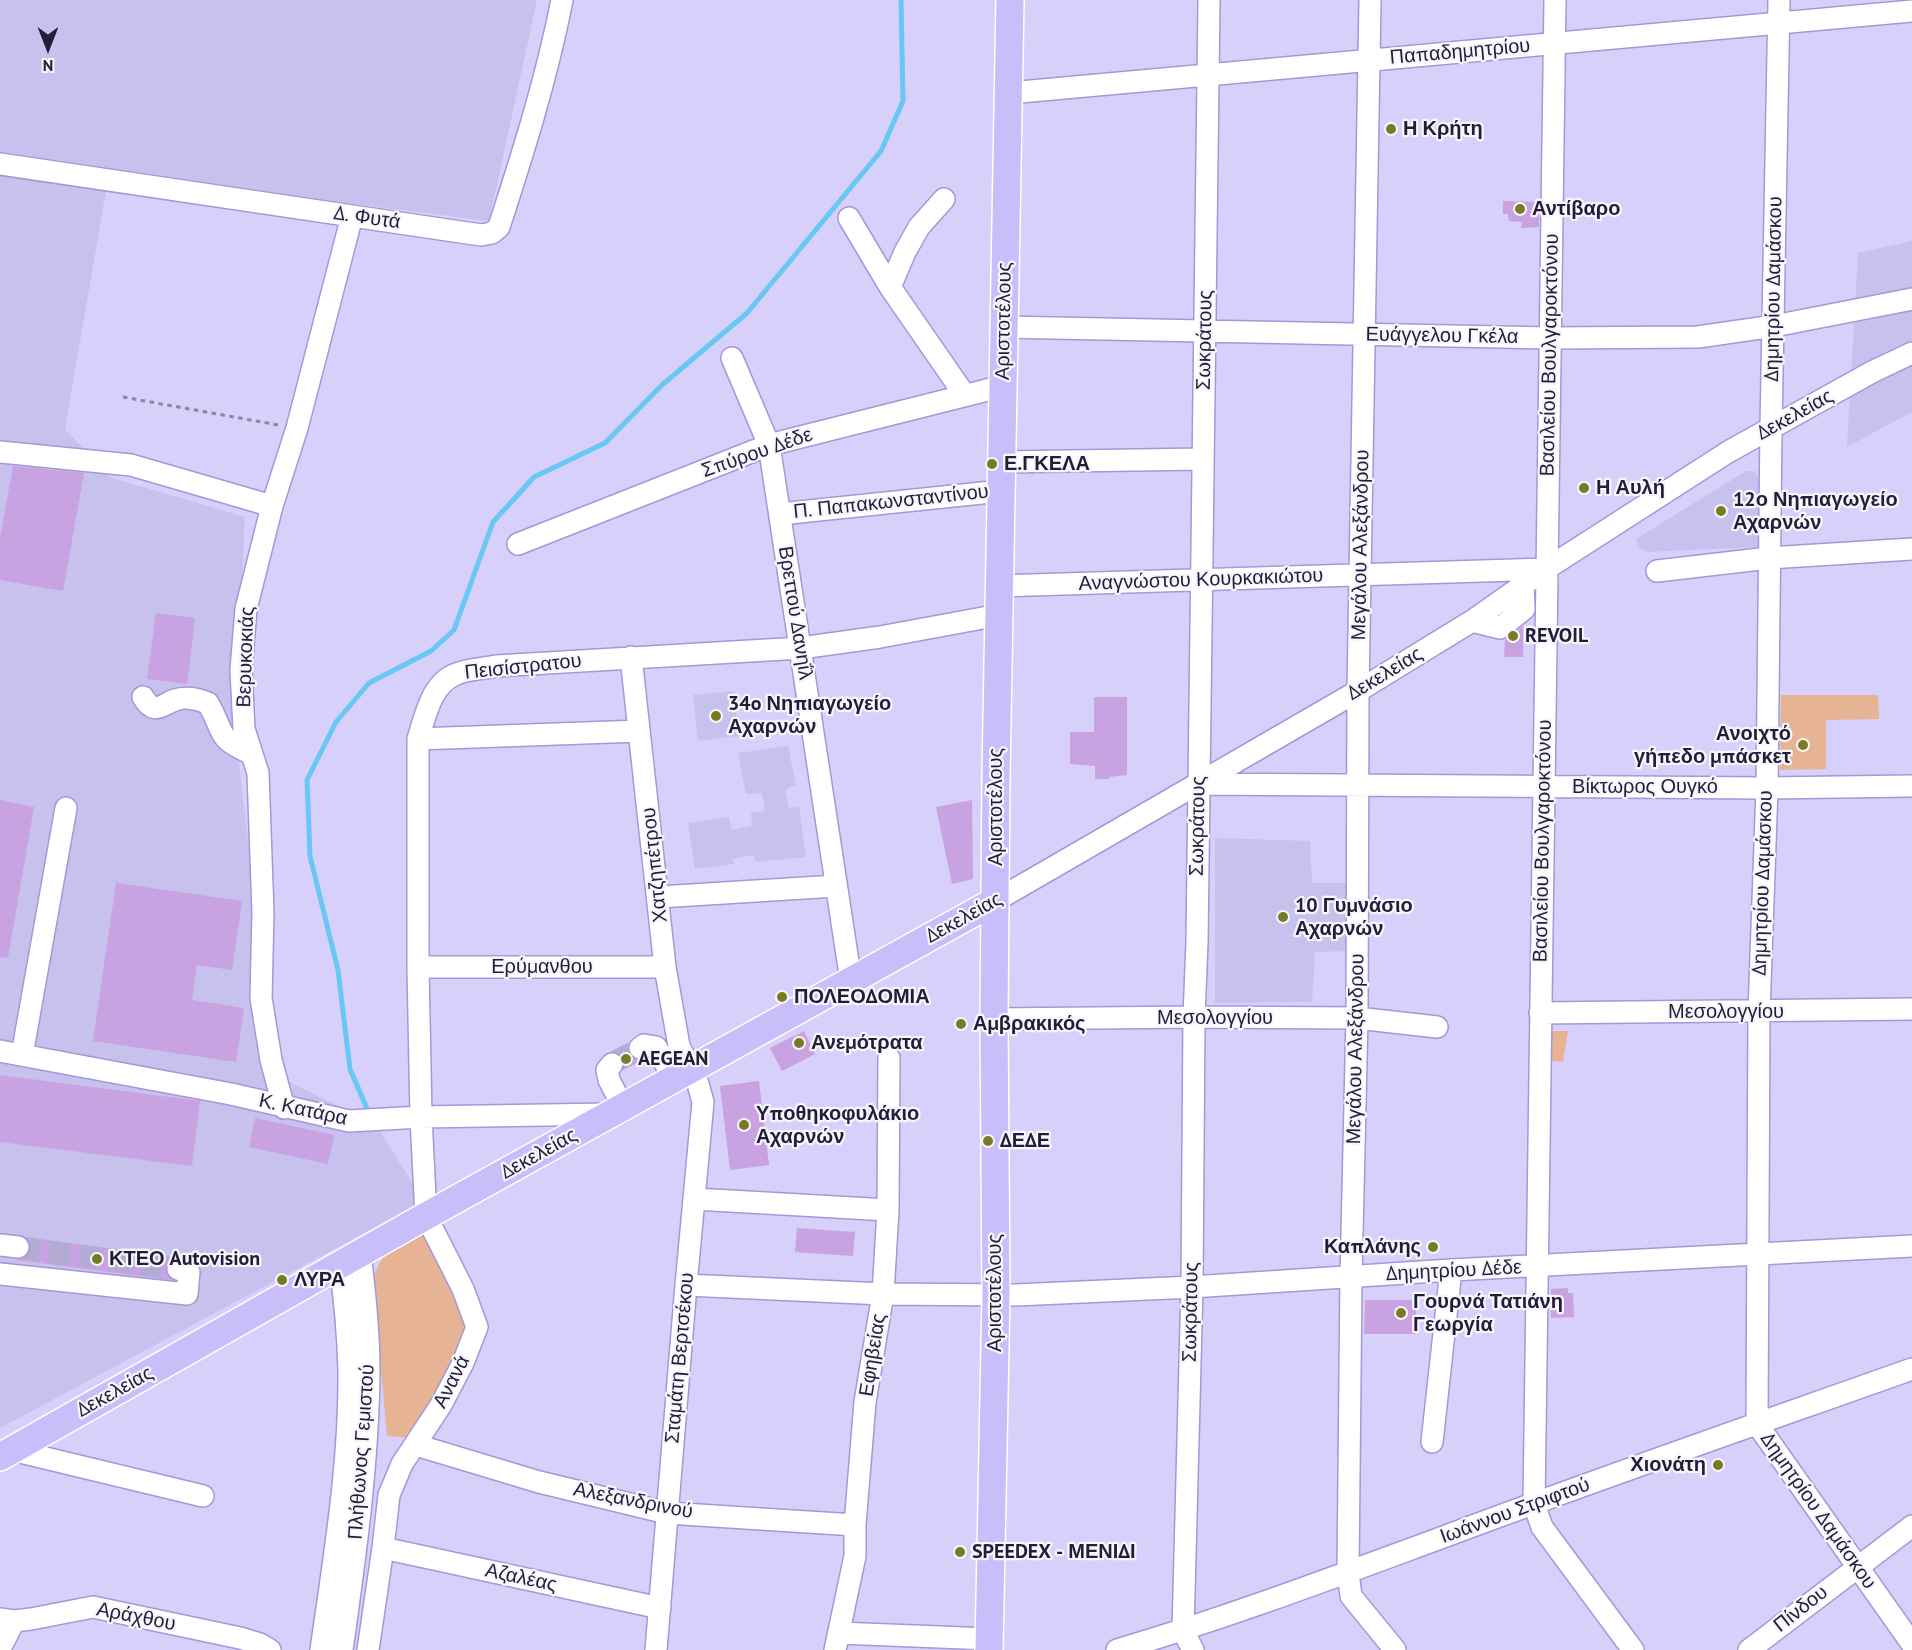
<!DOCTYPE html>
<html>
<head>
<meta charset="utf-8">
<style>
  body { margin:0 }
  #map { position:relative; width:1912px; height:1650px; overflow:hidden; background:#d6d0fa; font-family:"PT Sans",sans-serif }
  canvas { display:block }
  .north { position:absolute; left:18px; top:18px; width:60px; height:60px; -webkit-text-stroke:4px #f7f6fd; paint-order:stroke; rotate:180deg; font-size:16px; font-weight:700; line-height:24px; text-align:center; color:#231e38 }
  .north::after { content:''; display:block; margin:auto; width:21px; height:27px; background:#231e38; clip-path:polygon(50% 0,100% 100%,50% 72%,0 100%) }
</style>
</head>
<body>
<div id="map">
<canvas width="1912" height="1650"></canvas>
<div class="north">N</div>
</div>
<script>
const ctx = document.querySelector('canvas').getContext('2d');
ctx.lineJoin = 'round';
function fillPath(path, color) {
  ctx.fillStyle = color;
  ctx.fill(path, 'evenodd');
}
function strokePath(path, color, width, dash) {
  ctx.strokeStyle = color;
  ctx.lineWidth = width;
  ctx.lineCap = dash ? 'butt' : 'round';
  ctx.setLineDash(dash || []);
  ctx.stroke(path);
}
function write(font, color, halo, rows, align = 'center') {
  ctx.font = font + ' "PT Sans",sans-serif';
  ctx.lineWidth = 4.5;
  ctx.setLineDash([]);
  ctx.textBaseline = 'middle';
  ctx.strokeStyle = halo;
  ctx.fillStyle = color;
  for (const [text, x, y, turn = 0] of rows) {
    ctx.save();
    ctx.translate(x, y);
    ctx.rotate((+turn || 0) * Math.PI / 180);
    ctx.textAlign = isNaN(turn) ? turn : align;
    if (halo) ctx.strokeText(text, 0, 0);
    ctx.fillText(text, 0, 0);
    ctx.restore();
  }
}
const built = new Path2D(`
  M0 0H537L489 221 109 173 65 429 109 477 245 517 235 728 275 1075 375 1124 424 1201 0 1428Z
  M1912 241V412L1847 447 1858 253Z
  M1746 471H1754L1762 484 1759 547 1647 552 1640 548 1636 539Z
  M733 691 739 736 698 741 693 695Z
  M788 746 796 785 785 790 789 808 799 807 806 857 756 862 753 855 733 859 734 864 695 869 688 823 729 817 732 830 752 826 751 812 765 811 762 793 746 794 738 753Z
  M1215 838 1310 841 1312 883H1351L1350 951 1315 952 1312 1002 1215 1003Z`);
const green = new Path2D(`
  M1781 695H1878L1879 719 1826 720V769L1780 770Z
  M1547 1031H1568L1563 1062 1547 1060Z
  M425 1229 470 1328 414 1438 387 1436 373 1281C380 1250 400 1245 425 1229Z`);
const stream = new Path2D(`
  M368 1111 350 1069 338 970 310 856 307 780 336 722 369 683 431 651 454 630 493 522 534 477 605 443 662 385 747 313 881 151 903 101 901 0`);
const building = new Path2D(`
  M1503 201 1539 202V227L1521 228 1522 222 1509 221 1508 214H1503Z
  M13 466 84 473 63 591 0 580V539Z
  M156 613 195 618 187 684 147 679Z
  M1523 626V657H1504L1505 640Z
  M1094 697H1127V775L1110 777V779H1095V766L1070 764V732H1094Z
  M0 800 34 807 8 958 0 957Z
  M972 800 973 879 952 884 936 807Z
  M116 883 242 901 232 970 197 965 192 1000 244 1008 236 1062 93 1041Z
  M804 1031 815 1054 782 1071 770 1048Z
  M629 1042 627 1049 630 1055 634 1059 641 1061 623 1070 624 1059 620 1054 610 1052Z
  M0 1075 200 1101 192 1166 0 1142Z
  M759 1081 769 1165 730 1170 720 1086Z
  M255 1118 334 1135 328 1164 249 1147Z
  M797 1228 855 1232 853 1256 795 1252Z
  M25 1237 174 1257 169 1260 166 1266V1273L171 1280 16 1260 24 1258 29 1254 30 1242Z
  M1568 1288V1293H1573L1574 1317 1551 1318V1289Z
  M1365 1300H1416V1334H1364Z`);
const minorTunnel = new Path2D(`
  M612 1064 640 1048
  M18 1247 178 1269`);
const path = new Path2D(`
  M123 397 278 425`);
const minor = new Path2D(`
  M1370 0 1358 691 1357 1018 1351 1277 1348 1573 1351 1596 1395 1650
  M1555 0 1534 1504 1542 1527 1633 1650
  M1779 0 1771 427 1767 788 1759 1012 1757 1424 1912 1644
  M1009 93 1912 11
  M0 164 481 235 492 233 499 227C523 153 547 77 562 0
  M849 218 890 287 964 394
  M890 287 905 252 919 227 944 199
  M1004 327 1550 338 1698 337 1774 326 1912 299
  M732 358 769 445 851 981
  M0 452 131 465 272 506
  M1002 462 1202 459
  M780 514 1001 491
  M518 544 769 445 1003 386
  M1657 571 1769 558 1912 549
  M999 586 1546 569
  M1472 621 1500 628 1524 609 1523 585
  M631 657 665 967 679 1046 698 1084 703 1102 686 1285 656 1650
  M143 697C154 716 161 705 175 700 187 696 197 699 208 703 226 734 214 737 252 754
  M418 739 639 731
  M1199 784 1767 788 1912 786
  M659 897 836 886
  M995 901 1358 691 1472 621 1546 569 1728 452 1872 372 1912 353
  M418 967H665
  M1540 1013 1912 1009
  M994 1019 1194 1017 1357 1018 1437 1027
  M640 1048 644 1045 656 1047 674 1079
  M0 1051 231 1094 349 1121 421 1117 608 1114
  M22 1055 66 808
  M612 1064 607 1070 609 1080 623 1107
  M284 1108 271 1060 261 998 263 913 258 773 244 729 241 670 246 609 272 506 297 428 352 216
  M695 1199 888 1210
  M0 1245 18 1247
  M0 1274 187 1294 189 1272 178 1269
  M686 1285 883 1294 1016 1295 1192 1287 1451 1270 1912 1246
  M1432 1442 1451 1270
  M416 1445 539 1482 667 1513 855 1525
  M12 1450 203 1496
  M383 1548 660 1608
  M0 1619 14 1621 31 1619 93 1607 240 1638 260 1644 270 1650
  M839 1633 989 1639
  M0 1649 14 1621
  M321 1650C334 1558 350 1464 349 1371 348 1335 345 1300 340 1265
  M342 1650C355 1558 368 1465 369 1372 369 1333 365 1293 360 1254
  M368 1650 383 1548 389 1495 402 1464 441 1405 463 1363 477 1327 463 1289 426 1216 421 1117 418 967V739C425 717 431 685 454 675 466 669 483 669 496 666L801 648 880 637 999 615
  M835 1650 855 1556V1525L865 1402 883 1294 888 1210 889 1058
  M1117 1650C1226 1618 1332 1578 1438 1539 1595 1480 1754 1425 1912 1369
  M1193 1650 1183 1631 1192 1287 1194 1017 1197 942 1209 0
  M1749 1650 1912 1526`);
const major = new Path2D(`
  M0 1457 426 1216 995 901
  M989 1650 996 1295 994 1019 996 776 1010 0`);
const markers = [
  [1391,129,6,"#787b24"],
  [1520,209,6,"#787b24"],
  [992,464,6,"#787b24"],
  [1584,488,6,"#787b24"],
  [1721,511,6,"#787b24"],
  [1513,636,6,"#787b24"],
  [716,716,6,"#787b24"],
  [1803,745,6,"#787b24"],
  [1283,917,6,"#787b24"],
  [782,997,6,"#787b24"],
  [961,1024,6,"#787b24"],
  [799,1043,6,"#787b24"],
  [626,1059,6,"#787b24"],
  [744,1125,6,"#787b24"],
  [988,1141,6,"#787b24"],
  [1433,1247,6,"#787b24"],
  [97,1259,6,"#787b24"],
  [282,1280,6,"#787b24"],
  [1401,1313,6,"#787b24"],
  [1718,1465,6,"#787b24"],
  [960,1552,6,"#787b24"]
];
const streetNames = [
  ["Παπαδημητρίου",1460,52,-5],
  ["Δ. Φυτά",367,218,8],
  ["Δημητρίου Δαμάσκου",1774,289,-89],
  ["Αριστοτέλους",1004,321,-89],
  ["Ευάγγελου Γκέλα",1442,336,1],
  ["Σωκράτους",1205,340,-89],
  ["Βασιλείου Βουλγαροκτόνου",1550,355,-89],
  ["Δεκελείας",1795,415,-29],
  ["Σπύρου Δέδε",757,453,-19],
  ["Π. Παπακωνσταντίνου",891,502,-6],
  ["Μεγάλου Αλεξάνδρου",1361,545,-89],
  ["Αναγνώστου Κουρκακιώτου",1201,580,-2],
  ["Βρεττού Δανηΐλ",795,613,81],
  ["Βερυκοκιάς",246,657,-88],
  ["Πεισίστρατου",523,667,-6],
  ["Δεκελείας",1385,674,-31],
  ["Βίκτωρος Ουγκό",1645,787],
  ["Αριστοτέλους",996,807,-90],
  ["Σωκράτους",1198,826,-89],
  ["Βασιλείου Βουλγαροκτόνου",1543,841,-89],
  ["Χατζηπέτρου",655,865,-96],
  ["Δημητρίου Δαμάσκου",1763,883,-88],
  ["Δεκελείας",964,918,-29],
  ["Ερύμανθου",542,967],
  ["Μεσολογγίου",1726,1012],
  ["Μεσολογγίου",1215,1018],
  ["Μεγάλου Αλεξάνδρου",1356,1049,-89],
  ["Κ. Κατάρα",303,1110,12],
  ["Δεκελείας",539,1154,-29],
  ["Δημητρίου Δέδε",1454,1271,-3],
  ["Αριστοτέλους",995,1293,-90],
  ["Σωκράτους",1191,1312,-89],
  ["Εφηβείας",873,1355,-81],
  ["Σταμάτη Βερτσέκου",680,1358,-85],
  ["Ανανά",452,1382,-63],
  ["Δεκελείας",115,1392,-29],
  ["Πλήθωνος Γεμιστού",362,1452,-86],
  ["Αλεξανδρινού",633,1501,11],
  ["Ιωάννου Στριφτού",1515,1511,-20],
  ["Δημητρίου Δαμάσκου",1818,1511,55],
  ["Αζαλέας",521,1578,12],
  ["Πίνδου",1801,1609,-38],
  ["Αράχθου",136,1617,11]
];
const poiNames = [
  ["Η Κρήτη",1403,129],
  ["Αντίβαρο",1532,209],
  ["Ε.ΓΚΕΛΑ",1004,464],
  ["Η Αυλή",1596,488],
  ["12ο Νηπιαγωγείο",1733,500],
  ["Αχαρνών",1733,523],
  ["REVOIL",1525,636],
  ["34o Νηπιαγωγείο",728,704],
  ["Αχαρνών",728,727],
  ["Ανοιχτό",1791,734,"right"],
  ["γήπεδο μπάσκετ",1791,757,"right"],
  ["10 Γυμνάσιο",1295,906],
  ["Αχαρνών",1295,929],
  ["ΠΟΛΕΟΔΟΜΙΑ",794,997],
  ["Αμβρακικός",973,1024],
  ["Ανεμότρατα",811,1043],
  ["AEGEAN",638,1059],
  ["Υποθηκοφυλάκιο",756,1114],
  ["Αχαρνών",756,1137],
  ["ΔΕΔΕ",1000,1141],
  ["Καπλάνης",1421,1247,"right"],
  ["ΚΤΕΟ Autovision",109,1259],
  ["ΛΥΡΑ",294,1280],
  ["Γουρνά Τατιάνη",1413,1302],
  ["Γεωργία",1413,1325],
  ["Χιονάτη",1706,1465,"right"],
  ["SPEEDEX - ΜΕΝΙΔΙ",972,1552]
];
fillPath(built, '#c7c1ee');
fillPath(green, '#e6b395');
strokePath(stream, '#69c7f3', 5);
fillPath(building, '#c8a2e1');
strokePath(minorTunnel, '#b2acd3', 21, [21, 10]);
strokePath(minor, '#a398da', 24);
strokePath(major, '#fff', 30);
strokePath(path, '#8c86a9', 3, [4.5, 4.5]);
strokePath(minor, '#fff', 21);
strokePath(major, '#c9bdfa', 27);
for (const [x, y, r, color] of markers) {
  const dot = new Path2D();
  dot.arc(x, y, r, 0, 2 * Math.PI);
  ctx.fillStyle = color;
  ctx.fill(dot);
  strokePath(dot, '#f7f6fd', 2);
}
write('20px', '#231e38', '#f7f6fd', streetNames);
write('bold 20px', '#231e38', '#f7f6fd', poiNames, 'left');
</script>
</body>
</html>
